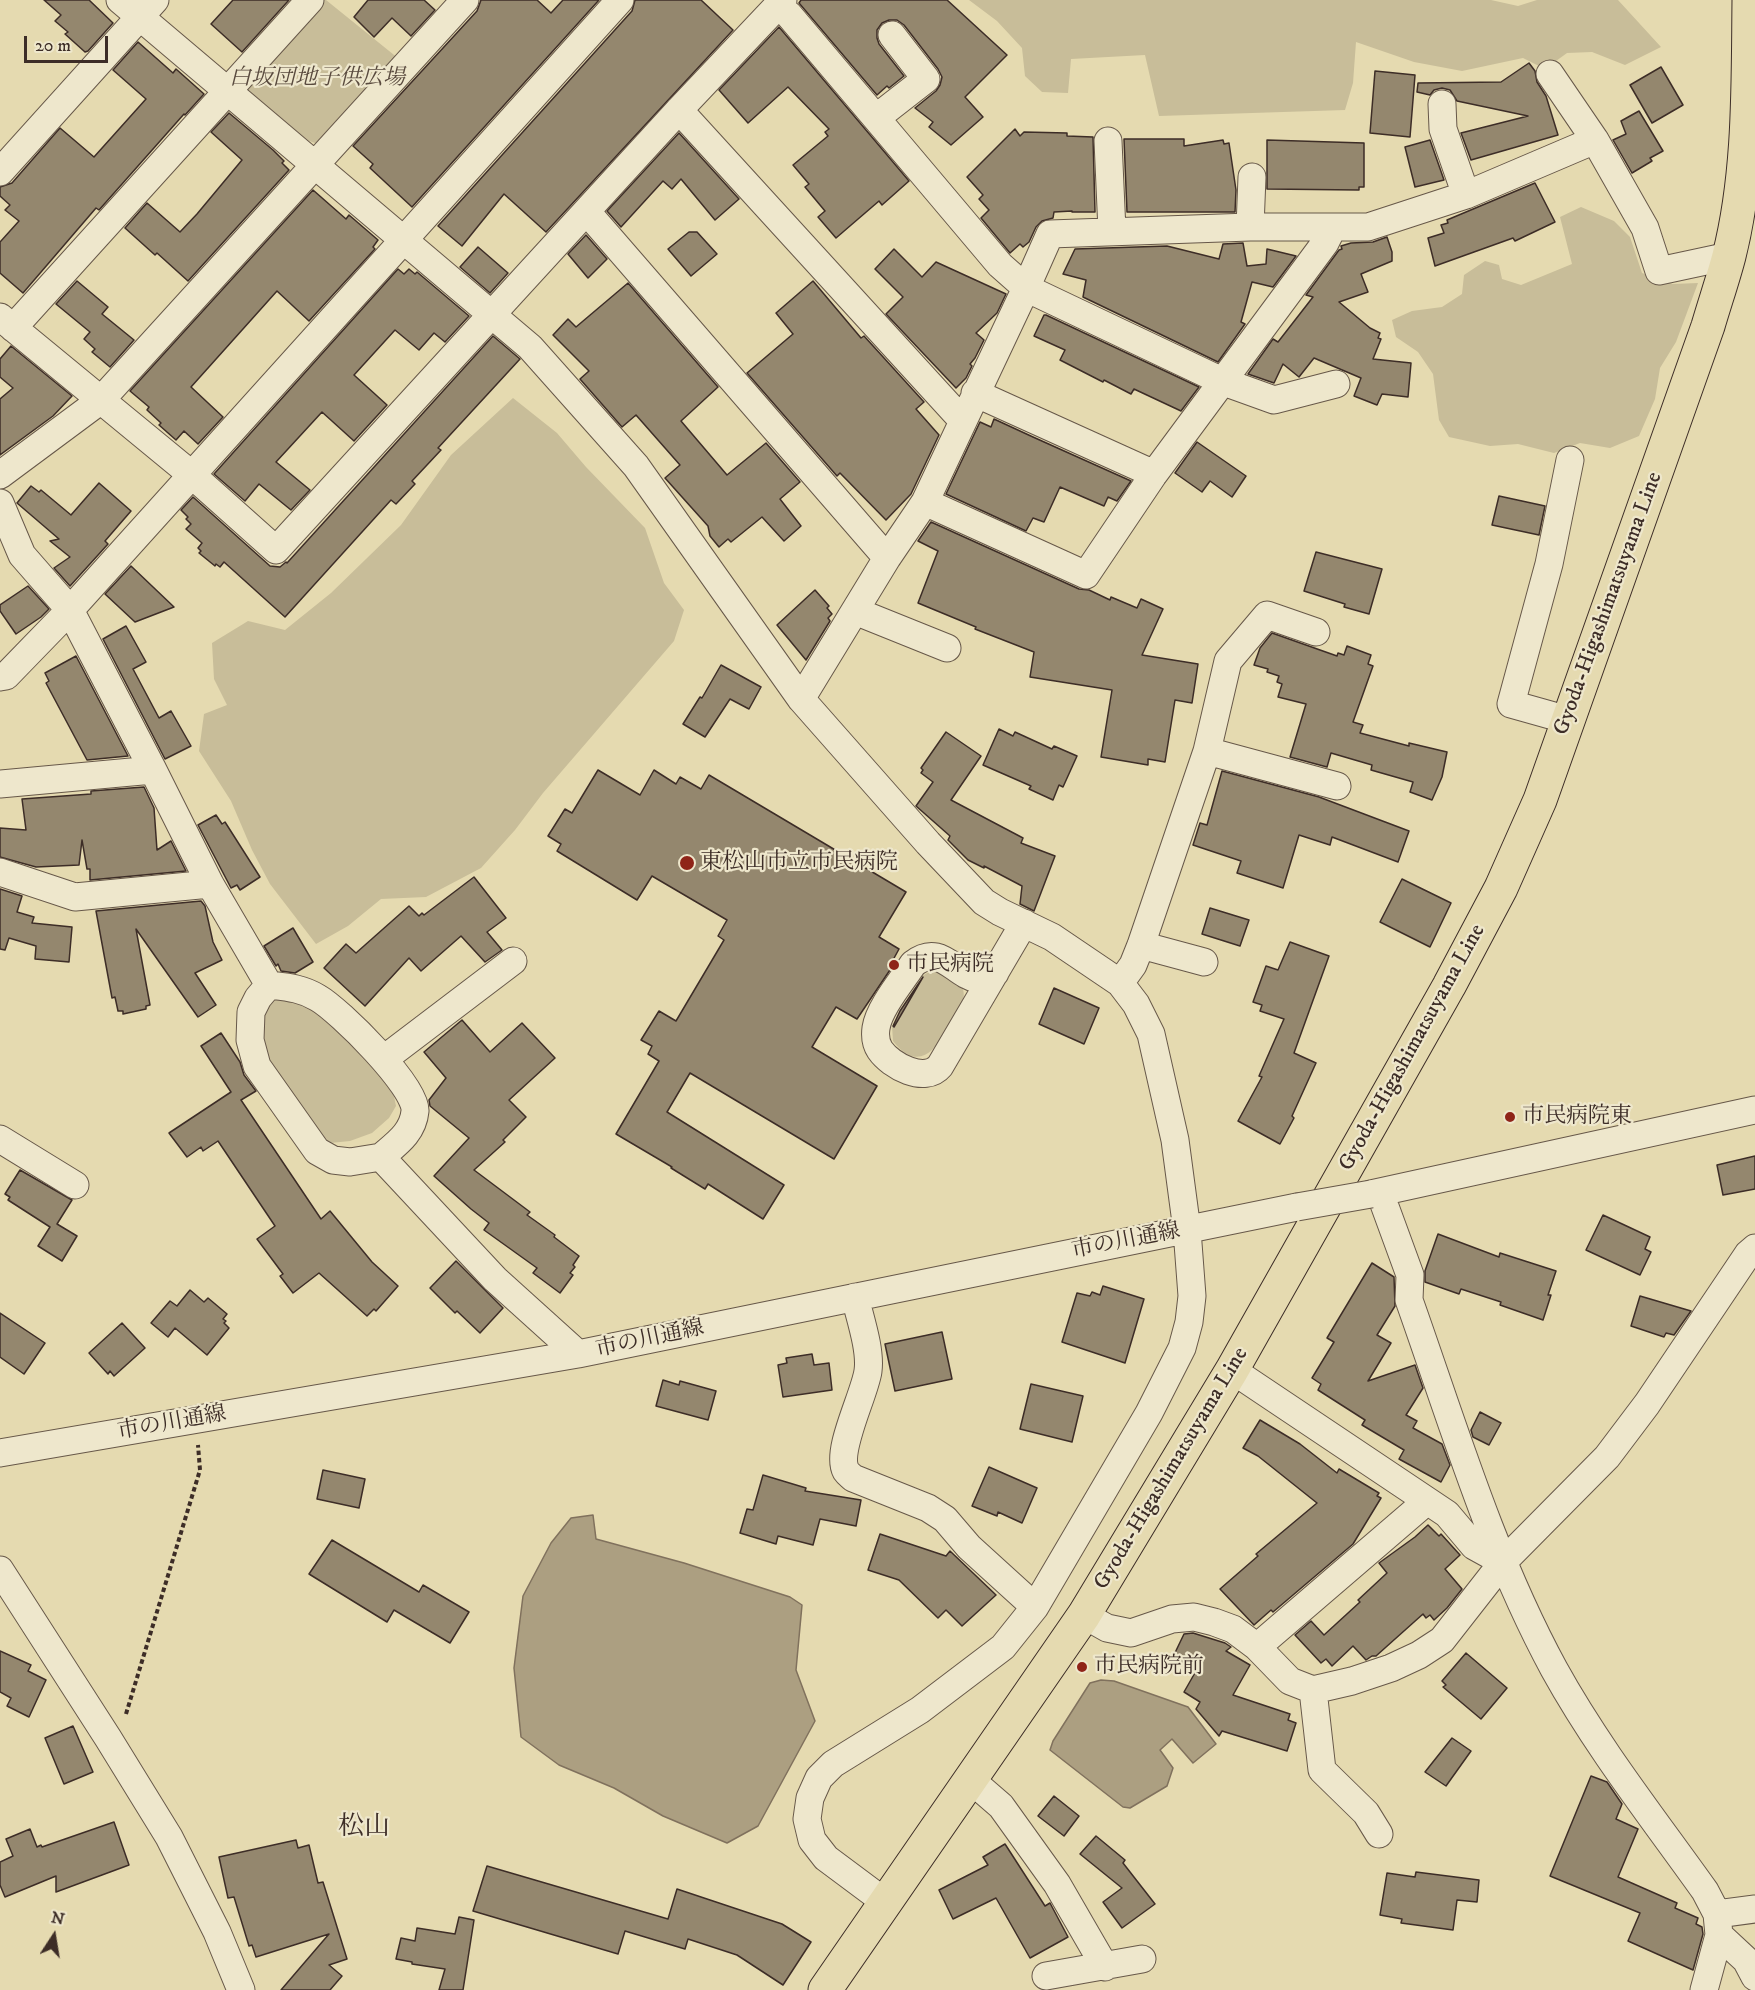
<!DOCTYPE html>
<html>
<head>
<meta charset="utf-8">
<style>
  body { margin:0 }
  #map { position:relative; width:1755px; height:1990px; overflow:hidden; background:#e5dab0; font-family:"IM FELL DW Pica",serif }
  canvas { display:block }
  .north { position:absolute; left:24px; top:1906px; width:60px; height:60px; -webkit-text-stroke:4px #eee7cc; paint-order:stroke; rotate:12deg; font-size:16px; font-weight:700; line-height:24px; text-align:center; color:#3d2d27 }
  .north::after { content:''; display:block; margin:auto; width:21px; height:27px; background:#3d2d27; clip-path:polygon(50% 0,100% 100%,50% 72%,0 100%) }
  .scale { position:absolute; left:24px; top:36px; width:84px; height:27px; box-sizing:border-box; border:3px solid #3d2d27; border-top:0; padding-left:8px; font-size:18px; line-height:21px; white-space:nowrap; color:#3d2d27; -webkit-text-stroke:4px #eee7cc; paint-order:stroke }
</style>
</head>
<body>
<div id="map">
<canvas width="1755" height="1990"></canvas>
<div class="north">N</div>
<div class="scale">20 m</div>
</div>
<script>
const ctx = document.querySelector('canvas').getContext('2d');
ctx.lineJoin = 'round';
function fillPath(path, color) {
  ctx.fillStyle = color;
  ctx.fill(path, 'evenodd');
}
function strokePath(path, color, width, dash) {
  ctx.strokeStyle = color;
  ctx.lineWidth = width;
  ctx.lineCap = dash ? 'butt' : 'round';
  ctx.setLineDash(dash || []);
  ctx.stroke(path);
}
function write(font, color, halo, rows, align = 'center') {
  ctx.font = font + ' "IM FELL DW Pica","Noto Serif JP",serif';
  ctx.lineWidth = 4.5;
  ctx.setLineDash([]);
  ctx.textBaseline = 'middle';
  ctx.strokeStyle = halo;
  ctx.fillStyle = color;
  for (const [text, x, y, turn = 0] of rows) {
    ctx.save();
    ctx.translate(x, y);
    ctx.rotate((+turn || 0) * Math.PI / 180);
    ctx.textAlign = isNaN(turn) ? turn : align;
    if (halo) ctx.strokeText(text, 0, 0);
    ctx.fillText(text, 0, 0);
    ctx.restore();
  }
}
const green = new Path2D(`
  M323 0H326L399 59 324 146 309 141 247 90 248 81Z
  M969 0H1491L1518 6 1537 0H1618L1661 47 1625 65 1592 52 1567 53 1545 69 1523 58 1462 71 1414 62 1356 42 1353 83 1345 110 1159 116 1145 55 1071 59 1068 93 1042 92 1025 76 1022 48 997 21Z
  M1581 207 1614 221 1630 237 1642 273 1673 284 1698 283 1676 342 1660 368 1655 399 1639 436 1610 448 1580 443 1554 453 1518 444 1490 446 1449 437 1439 420 1433 374 1418 352 1396 337 1392 320 1412 311 1442 307 1462 294 1464 275 1485 261 1499 265 1502 279 1521 285 1572 264 1560 217Z
  M513 398 557 433 586 467 645 528 664 583 684 610 674 641 543 793 515 830 481 868 426 897 381 899 348 926 316 944 270 884 252 850 231 801 199 751 204 714 227 705 214 679 212 643 248 621 285 630 331 593 401 525 451 455Z
  M938 970C945 975 958 979 962 987 969 1001 954 1018 947 1030 932 1055 916 1070 893 1041L892 1026H895L923 978 922 976 929 972Z
  M286 997 322 1011 392 1087 396 1106 389 1118 372 1133 350 1141 330 1143 316 1135 262 1061 261 1025 267 1009 274 999Z`);
const water = new Path2D(`
  M593 1515 596 1539 684 1563 790 1597 802 1605 796 1670 815 1721 758 1826 727 1843 663 1816 614 1788 559 1765 521 1737 514 1668 523 1596 551 1543 571 1518Z
  M1101 1680 1114 1681 1188 1707 1216 1744 1193 1763 1172 1739 1160 1750 1173 1768 1167 1786 1130 1808 1123 1807 1050 1750 1053 1741 1090 1683Z`);
const building = new Path2D(`
  M44 0H89L113 23 88 51 85 52 65 34 68 32 55 21 61 15Z
  M233 0H289L242 52 211 24Z
  M368 0H424L435 10 411 36 392 18 374 37 354 17Z
  M481 0H537L551 13 563 0H599L412 207 370 168 373 164 353 146 477 11Z
  M635 0H701L733 30 546 232 504 194 462 246 438 226 632 11Z
  M801 0H947L1007 55 965 97 983 117 951 145 929 127 933 122 915 108 936 91 940 85 942 77 938 69 904 25 897 20H889L882 23 877 30V38L879 44 904 76 889 88 887 86 877 95 799 3Z
  M779 27 909 181 882 205 879 201 836 238 818 217 825 211 805 187 809 184 793 165 828 136 825 132 829 129 788 87 748 123 719 90Z
  M138 42 173 73 176 69 204 94 185 115 184 114 99 210 96 208 23 293 0 273V242L19 221 5 210 10 205 0 196V187L12 183 60 128 94 157 146 99 113 70Z
  M1529 63 1535 71 1537 82 1546 96 1558 135 1471 160 1461 133 1528 116 1457 101 1450 90 1442 88 1434 90 1430 95 1417 92 1418 83 1501 82Z
  M1661 67 1683 105 1652 123 1630 85Z
  M1375 71 1415 75 1410 137 1370 133Z
  M1639 111 1663 151 1650 158 1652 161 1632 173 1613 140 1626 134 1621 121Z
  M229 113 273 150 284 161 282 163 289 170 188 281 157 253 155 255 125 228 147 203 180 232 197 214 242 160 211 132Z
  M1015 129 1020 136 1024 132 1067 133V136L1093 137 1095 212H1072V211L1054 212 1053 218 1042 221 1036 227 1029 242 1023 247 1020 244 1010 253 981 218 989 210 979 199 983 195 967 177Z
  M679 133 739 199 715 220 681 179 672 189 663 181 621 227 607 211Z
  M1124 139H1184V146L1223 140 1224 144 1229 143 1236 190 1235 212H1127Z
  M1267 140 1364 143V187H1359V190L1267 189Z
  M1430 140 1444 180 1415 187 1405 147Z
  M1535 183 1555 222 1515 241 1513 238 1435 266 1428 238 1444 233 1441 225 1448 223 1447 220Z
  M313 190 346 219 349 215 378 240 373 247 375 249 309 321 277 291 191 387 223 417 198 444 184 431 176 440 159 425 161 423 147 410 149 407 130 391Z
  M689 232H697L717 254 691 276 668 249Z
  M586 235 607 259 588 278 568 254Z
  M1387 237 1392 252V261L1361 274 1368 292 1339 302 1370 328 1380 333 1378 338 1381 339 1373 359 1411 363 1408 397 1382 394 1377 405 1354 396 1361 378 1314 358 1299 377 1283 364 1274 383 1248 374 1273 339 1278 342 1313 297 1306 295 1339 250 1342 249 1341 246 1351 243 1373 242Z
  M1243 243 1247 266 1266 264 1267 249 1296 256 1273 287 1252 282 1241 322 1245 324 1218 362 1083 297 1086 280 1063 274 1075 249 1167 246 1219 259 1223 244Z
  M478 247 508 273 490 293 460 267Z
  M894 249 922 277 936 262 1006 294 997 313 976 333 984 340 975 358 970 364 972 366 966 378 956 388 886 314 903 297 875 269Z
  M398 269 404 274 409 269 415 274 417 272 469 316 445 342 434 333 419 350 395 330 354 375 387 405 354 441 322 412 276 462 310 490 291 510 259 484 245 501 214 474Z
  M77 281 108 307 102 314 134 340 110 367 92 352 95 349 84 339 90 332 56 304Z
  M813 281 861 338 864 336 924 402 916 409 939 435 911 494 886 520 840 473 837 476 747 373 793 334 776 313Z
  M628 283 718 387 681 421 727 475 766 443 800 482 780 499 801 526 784 541 762 517 731 542 728 539 719 547 710 536 708 526 665 478 680 465 636 415 622 427 580 379 589 371 553 335 568 319 576 327Z
  M1044 315H1046L1199 387 1181 411 1134 389 1131 394 1104 380 1103 382 1060 360 1065 350 1034 336Z
  M493 336 520 359 438 448 441 450 412 481 415 484 396 504 391 500 285 617 224 562 220 567 216 564 215 566 199 553 201 551 198 548 202 543 186 529 191 524 186 519 188 517 181 510 193 497 270 566 280 567 286 562 287 563Z
  M11 346 72 396 53 416 0 455V399L13 388 0 377V359Z
  M994 419 1033 437 1131 481 1117 501 1108 497 1104 506 1060 487 1044 522 1033 518 1026 531 946 494 980 422 991 427Z
  M1197 442 1246 476 1232 497 1210 481 1202 492 1175 473Z
  M99 483 131 511 105 541 108 544 70 586 54 568 70 557 50 541 59 539 17 503 31 486 39 492 41 490 71 515Z
  M1499 496 1545 506 1539 535 1492 525Z
  M931 522 1079 589 1089 590 1110 600 1111 597 1137 608 1141 599 1163 609 1142 655 1198 664 1192 703 1175 700 1165 762 1148 759V765L1101 757 1112 690 1030 677 1034 652 975 629 976 627 918 603 938 551 918 541Z
  M1316 552 1382 569 1369 614 1344 607 1345 604 1304 591Z
  M131 566 174 607 135 622 105 594Z
  M28 586 49 609 41 617 16 634 0 611V605Z
  M815 590 829 606 827 608 832 614 828 618 830 621 806 660 777 625Z
  M126 626 146 662 133 669 159 718 171 711 191 746 165 759 103 639Z
  M1272 633 1337 656 1338 653 1344 655 1347 646 1371 655 1368 664 1373 666 1353 722 1363 725 1360 733 1409 746V743L1447 752 1442 777 1432 800 1410 792 1413 782 1371 770 1372 765 1331 753 1327 767 1290 757 1306 704 1278 697 1282 684 1277 682 1279 676 1267 672 1268 669 1254 665 1260 648Z
  M76 656 128 756 87 760 46 683 49 681 45 673Z
  M721 665 761 687 749 709 730 699 705 737 683 724 700 697 702 698Z
  M999 729 1013 736 1015 732 1052 749 1054 746 1077 756 1063 787 1059 785 1053 800 1029 789 1031 786 983 765Z
  M946 732 981 756 951 800 1023 838 1021 843 1055 856 1034 911 1020 904 1022 886 984 866V868L968 860 948 840 950 836 916 806 933 782 921 773 923 770 921 768Z
  M598 770 640 795 654 770 676 784 680 777 701 789 709 775 906 892 879 937 899 949 893 960 896 961 857 1019 836 1007 812 1047 877 1086 834 1159 690 1073 667 1112 784 1185 763 1219 708 1184 705 1189 671 1168 672 1167 616 1134 659 1061 648 1054 652 1046 641 1040 659 1011 676 1021 724 940 718 936 727 920 652 876 637 900 557 851 561 844 548 836 565 809 572 813Z
  M1222 771 1319 797 1409 831 1398 862 1332 837 1330 845 1299 835 1283 888 1237 873 1241 861 1193 845 1200 823 1207 825Z
  M144 787 154 808 157 850 171 841 186 871 90 880V869H87L82 840 79 865 36 867 0 857V828L26 830 22 799 91 794V791Z
  M216 815 222 824 225 822 260 877 240 890 237 885 231 888 198 825Z
  M474 877 506 918 487 932 502 950 485 962 461 936 421 971 409 958 365 1006 324 968 346 944 356 953 409 906 419 916 422 913 424 915Z
  M1402 879 1451 903 1430 947 1380 922Z
  M0 889 22 896 17 912 34 917 32 923 72 927 69 962 35 959 36 946 9 938 5 950 0 949Z
  M201 901 205 906 213 942 222 960 195 973 216 1005 198 1017 136 929 150 1005 146 1006V1009L123 1014V1011H118L115 997 112 998 96 911Z
  M1210 908 1249 920 1240 946 1202 934Z
  M293 928 313 962 295 973 281 971 278 964 276 966 264 946Z
  M1290 942 1329 956 1294 1053 1316 1063 1292 1116 1294 1118 1280 1144 1238 1121 1262 1077 1259 1076 1284 1019 1260 1011 1262 1005 1253 1002 1266 966 1278 970Z
  M923 977 894 1027 893 1026 900 1011Z
  M1054 988 1099 1008 1084 1044 1039 1024Z
  M462 1020 490 1052 522 1023 555 1058 509 1100 526 1117 503 1140 505 1142 474 1170 530 1212 527 1215 555 1235 554 1237 579 1256 573 1265 575 1267 570 1273 573 1275 560 1293 533 1273 537 1268 484 1230 489 1223 471 1209 434 1176 469 1138 430 1106 429 1100 446 1078 424 1052Z
  M221 1033 240 1062 244 1075 256 1091 241 1100 321 1219 330 1211 372 1262 398 1286 376 1311 374 1309 367 1316 319 1273 293 1293 280 1276 283 1274 257 1239 275 1226 218 1141 203 1151 201 1147 187 1157 169 1133 231 1092 201 1046Z
  M1755 1156V1189L1723 1195 1717 1165Z
  M20 1170 72 1200 57 1224 77 1236 62 1261 38 1246 50 1227 8 1200 10 1197 5 1194Z
  M1603 1215 1650 1237 1645 1249 1651 1252 1640 1275 1586 1250Z
  M1438 1234 1499 1257 1500 1253 1556 1271 1548 1295H1551L1543 1320 1500 1305 1501 1302 1461 1289 1459 1294 1425 1282V1271Z
  M456 1261 503 1308 480 1333 457 1311 455 1313 430 1288Z
  M1372 1263 1394 1277 1395 1306 1377 1335 1391 1343 1368 1381 1415 1365 1423 1388 1406 1415 1417 1421 1413 1428 1442 1444 1450 1465 1441 1482 1399 1459 1404 1450 1362 1425 1365 1420 1318 1390 1321 1384 1312 1378 1334 1342 1327 1338Z
  M1103 1286 1144 1299 1125 1363 1062 1342 1077 1293 1090 1296 1092 1292 1100 1295Z
  M190 1290 204 1302 208 1298 227 1314 223 1319 226 1321 224 1323 229 1328 207 1355 175 1328 168 1337 151 1323 170 1301 177 1306Z
  M1640 1296 1691 1311 1674 1335 1666 1333 1664 1337 1631 1326Z
  M0 1313 45 1343 24 1374 0 1357Z
  M122 1323 145 1348 114 1376 110 1371 108 1374 89 1353Z
  M942 1332 952 1379 895 1391 885 1344Z
  M812 1354 814 1365 829 1363 832 1390 783 1397 778 1365 787 1363 786 1358Z
  M663 1380 679 1385 680 1381 716 1391 708 1420 656 1406Z
  M1031 1384 1083 1396 1072 1442 1020 1429Z
  M1480 1412 1501 1423 1489 1445 1473 1437 1471 1430Z
  M1260 1420 1300 1444 1337 1473 1339 1469 1379 1493 1377 1496 1381 1498 1353 1544 1273 1612 1271 1610 1254 1625 1220 1589 1258 1556 1256 1554 1317 1503 1258 1456 1243 1448Z
  M989 1467 1037 1488 1022 1523 998 1512 997 1516 972 1506Z
  M323 1470 365 1479 359 1508 317 1499Z
  M763 1475 806 1488 805 1491 861 1500 856 1526 820 1519 813 1545 778 1536 776 1544 740 1533 747 1509 753 1510Z
  M1428 1525 1439 1536 1441 1534 1460 1555 1445 1569 1462 1589 1447 1608 1434 1620 1430 1615 1426 1618 1423 1614 1376 1656H1372L1366 1660 1353 1646 1332 1666 1326 1659 1321 1663 1295 1635 1311 1621 1324 1635 1360 1602 1358 1600 1387 1573 1379 1563 1415 1537Z
  M880 1534 946 1556 950 1551 996 1595 962 1626 946 1610 938 1618 899 1580 868 1570Z
  M332 1540 419 1592 423 1585 469 1612 450 1643 394 1610 387 1622 309 1574Z
  M1193 1633 1225 1643 1231 1647 1226 1651 1250 1665 1233 1695 1290 1714 1288 1720 1296 1723 1287 1751 1222 1731 1219 1736 1196 1709 1200 1702 1184 1692 1196 1671 1172 1659 1184 1634Z
  M0 1651 31 1665 28 1671 46 1680 29 1717 7 1706 11 1698 0 1692Z
  M1466 1653 1507 1688 1481 1719 1443 1687 1446 1685 1442 1681Z
  M73 1726 93 1772 64 1784 45 1738Z
  M1452 1738 1471 1751 1446 1786 1425 1772Z
  M1591 1776 1607 1782 1622 1804 1616 1819 1638 1829 1618 1877 1677 1903 1675 1908 1698 1918 1696 1924 1702 1927 1703 1934 1693 1970 1628 1941 1640 1913 1550 1876Z
  M1054 1796 1079 1816 1064 1836 1038 1816Z
  M114 1822 129 1865 56 1892V1876L5 1897 0 1885V1862L13 1856 6 1839 30 1829 37 1847 41 1845 42 1847Z
  M1096 1836 1125 1860 1123 1863 1155 1904 1122 1928 1103 1902 1122 1888 1080 1854Z
  M296 1840 298 1848 309 1845 318 1883 323 1882 347 1959 329 1965 342 1976 330 1990H281L329 1934 256 1957 252 1945 249 1946 234 1897 228 1898 219 1857Z
  M1005 1844 1045 1906 1050 1903 1068 1937 1030 1958 996 1898 953 1919 939 1890 988 1865 983 1857Z
  M487 1866 668 1919 677 1889 782 1924 811 1942 783 1985 737 1955 688 1939 685 1949 625 1931 618 1954 473 1911Z
  M1416 1872 1479 1880 1477 1902 1457 1900 1453 1930 1401 1923 1402 1919 1380 1915 1387 1873 1415 1877Z
  M459 1917 474 1920 463 1990H439L445 1969 412 1964V1962L396 1959 401 1938 415 1941 417 1928 455 1934Z`);
const path = new Path2D(`
  M126 1714 200 1470 198 1445`);
const minor = new Path2D(`
  M120 0 530 347 636 466 801 699 928 843 984 902 1000 912 1052 937 1120 983 1136 1004 1151 1034 1175 1140 1187 1230 1192 1296 1189 1322 1182 1348 1149 1413 1035 1607 1003 1647 920 1710 833 1764 819 1778 810 1798 807 1819 812 1840 826 1858 885 1902
  M778 6 789 15 1000 265 1026 288 925 502 887 558 801 699
  M1550 74 1595 140 1645 228 1659 271 1729 256
  M1442 104 1443 129 1466 195
  M679 110 963 421
  M876 118 926 79 892 35
  M1108 141 1112 231
  M0 172 155 0
  M587 212 887 558
  M1250 227 1252 177
  M0 317 192 475 276 550 679 110 783 0
  M13 328 310 0
  M1336 384 1274 400 1224 382 1026 288 1050 234 1250 227H1368L1466 195 1595 140
  M975 393 1154 474
  M0 475 101 400 465 0
  M925 502 1086 575 1154 474 1325 243 1333 227
  M0 503 22 555 70 610 153 770 0 784
  M855 611 947 648
  M0 677 6 676 70 610 620 0
  M1568 720 1511 704 1549 564 1570 460
  M1207 751 1337 786
  M153 770 210 884 269 985
  M0 872 75 897 210 884
  M1141 945 1204 962
  M995 973C990 975 984 980 978 979 954 975 941 942 913 964 902 981 879 1008 876 1028 875 1035 876 1044 880 1050 891 1066 925 1084 940 1066L1024 923
  M1120 983 1133 965 1141 945 1207 751 1228 661 1267 615 1316 632
  M269 985 258 998 251 1012 250 1040 257 1066 317 1151 333 1160 350 1162 381 1157 495 1279 578 1354
  M269 985C286 987 302 988 318 998 339 1010 417 1087 415 1111 413 1133 396 1144 381 1157
  M384 1059 513 961
  M0 1139 75 1185
  M1380 1193 1410 1275 1409 1300C1453 1424 1491 1553 1554 1669 1597 1747 1653 1818 1705 1891L1717 1914 1719 1935 1704 1990
  M1371 1194 1755 1110
  M855 1297C860 1318 871 1350 868 1371 865 1394 835 1451 846 1471 848 1474 851 1476 853 1478L928 1508 945 1519 969 1547 1035 1607
  M1232 1370 1447 1514 1474 1546 1503 1562
  M0 1453 578 1354 1297 1207
  M0 1570 108 1738 169 1837 217 1932 241 1990
  M1084 1615 1107 1628 1131 1633 1172 1619 1194 1617 1214 1622 1233 1629 1257 1647 1290 1681 1313 1690 1352 1681 1391 1668 1419 1655 1442 1640 1503 1562 1607 1457 1647 1404 1748 1254 1755 1248
  M1257 1647 1427 1501
  M1313 1690 1322 1770 1366 1813 1379 1834
  M971 1780 1001 1806 1057 1884 1105 1967
  M1717 1914 1755 1909
  M1719 1935 1746 1960 1755 1977
  M1046 1976 1142 1959`);
const major = new Path2D(`
  M825 1990 1084 1615 1232 1370 1449 986 1501 888 1540 800 1708 326C1715 302 1723 279 1729 256 1750 173 1748 85 1749 0`);
const minorBridge = new Path2D(`
  M1297 1207 1371 1194`);
const markers = [
  [687,863,8,"#8f2418"],
  [894,965,6,"#8f2418"],
  [1510,1117,6,"#8f2418"],
  [1082,1667,6,"#8f2418"]
];
const parkNames = [
  ["白坂団地子供広場",317,79]
];
const streetNames = [
  ["Gyoda-Higashimatsuyama Line",1609,604,-70],
  ["Gyoda-Higashimatsuyama Line",1413,1048,-61],
  ["市の川通線",1126,1242,-11],
  ["市の川通線",650,1340,-12],
  ["市の川通線",172,1424,-10],
  ["Gyoda-Higashimatsuyama Line",1172,1469,-59]
];
const poiNames = [
  ["東松山市立市民病院",700,863],
  ["市民病院",906,965],
  ["市民病院東",1522,1117],
  ["市民病院前",1094,1667]
];
const quarterNames = [
  ["松山",364,1829]
];
fillPath(green, '#c8bd99');
fillPath(water, '#ac9f81');
strokePath(water, '#80715d', 1.5);
fillPath(building, '#94876e');
strokePath(building, '#3d2d27', 1.5);
strokePath(minor, '#675849', 29);
strokePath(major, '#3d2d27', 35);
strokePath(path, '#3d2d27', 4, [4.5, 3]);
strokePath(minor, '#eee7cc', 27);
strokePath(major, '#e5dab0', 33);
strokePath(minorBridge, '#675849', 29, []);
strokePath(minorBridge, '#eee7cc', 27);
for (const [x, y, r, color] of markers) {
  const dot = new Path2D();
  dot.arc(x, y, r, 0, 2 * Math.PI);
  ctx.fillStyle = color;
  ctx.fill(dot);
  strokePath(dot, '#eee7cc', 2);
}
write('italic 22px', '#594a3e', '#eee7cc', parkNames);
write('22px', '#3d2d27', '#eee7cc', streetNames);
write('22px', '#3d2d27', '#eee7cc', poiNames, 'left');
write('26px', '#3d2d27', '#eee7cc', quarterNames);
</script>
</body>
</html>
